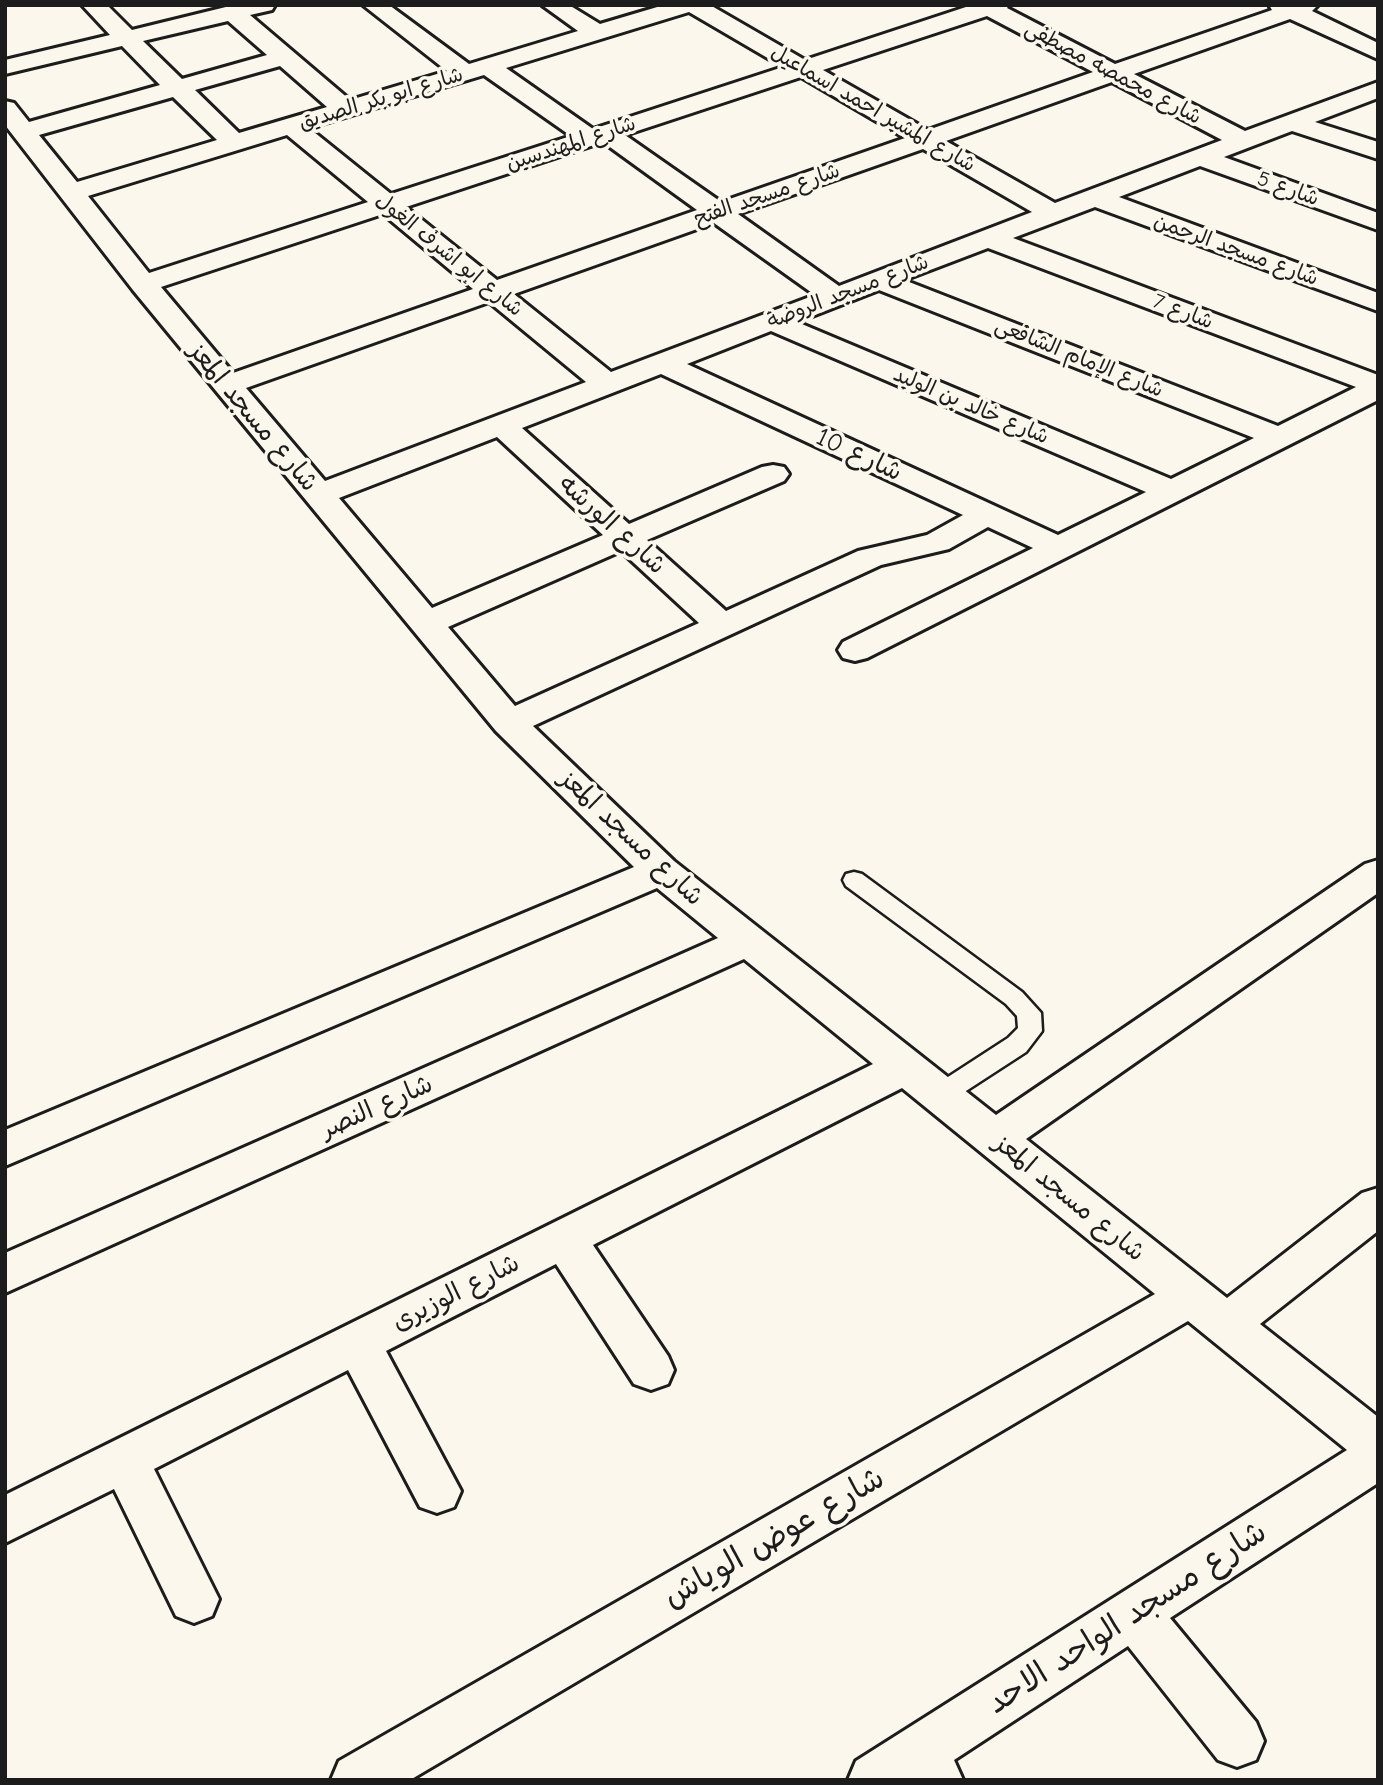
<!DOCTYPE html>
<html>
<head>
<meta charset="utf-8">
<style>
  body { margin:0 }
  #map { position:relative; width:1383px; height:1785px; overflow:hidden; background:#fbf7ec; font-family:"Comic Neue",sans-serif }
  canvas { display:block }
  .frame { position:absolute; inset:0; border:7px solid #1c1c1c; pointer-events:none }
</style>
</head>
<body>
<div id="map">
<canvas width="1383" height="1785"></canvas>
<div class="frame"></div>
</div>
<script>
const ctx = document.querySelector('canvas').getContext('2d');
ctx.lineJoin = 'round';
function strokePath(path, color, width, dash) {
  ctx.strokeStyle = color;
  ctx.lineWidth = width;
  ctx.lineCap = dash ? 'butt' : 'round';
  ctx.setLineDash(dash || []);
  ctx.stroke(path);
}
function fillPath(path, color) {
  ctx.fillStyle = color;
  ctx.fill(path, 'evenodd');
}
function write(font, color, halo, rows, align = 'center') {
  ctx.font = font + ' "Comic Neue","Playpen Sans Arabic",sans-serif';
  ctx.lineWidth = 7;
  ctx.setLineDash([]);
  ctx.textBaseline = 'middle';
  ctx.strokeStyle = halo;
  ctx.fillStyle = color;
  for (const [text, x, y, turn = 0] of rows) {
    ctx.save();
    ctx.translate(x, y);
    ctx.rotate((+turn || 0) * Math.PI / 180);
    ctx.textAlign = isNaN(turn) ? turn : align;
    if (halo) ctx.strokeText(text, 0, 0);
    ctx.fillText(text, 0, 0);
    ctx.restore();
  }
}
const lane = new Path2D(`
  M854 872 862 874 1022 992 1041 1013 1042 1031 1026 1052 949 1102 940 1105 931 1102 928 1095 931 1088 1008 1038 1018 1028 1017 1016 1006 1004 846 886 843 880 846 874Z`);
const street = new Path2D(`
  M82 5H107L132 30 234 5H275L272 10 250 15 350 100 447 71 363 5H389L469 64 578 31 542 5H569L600 24 664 5H710L805 60 972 5H1009L1007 8 1115 64 1272 10 1269 5H1318L1312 11 1378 43V59L1290 19 1134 74 1245 131 1378 82V98L1315 122 1378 142V159L1292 131 1224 157 1378 213V230L1200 166 1119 197 1378 293V311L1095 207 1013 238 1378 375V400L867 658 855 661 843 658 838 650 843 642 1033 548 988 527 949 549 881 565 533 726 674 861 996 1115 1365 864 1378 860V893L1026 1139 1227 1298 1362 1193 1378 1188V1231L1260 1324 1378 1417V1483L1170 1618 1256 1722 1264 1741 1256 1760 1237 1767 1218 1760 1128 1646 954 1760 963 1780H848L856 1761 1347 1450 1188 1321 410 1780H331L339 1761 1155 1294 902 1088 593 1245 668 1356 674 1370 668 1384 651 1390 634 1384 556 1264 386 1351 461 1491 454 1507 437 1513 420 1507 348 1370 154 1469 219 1599 212 1616 194 1623 176 1616 114 1489 5 1543V1495L873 1064 744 959 5 1293V1253L718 938 657 888 5 1166V1130L634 867 496 731 133 290 5 125V101L14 103 29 122 160 85 122 46 5 74V60L110 35ZM689 12 783 67 593 129 506 68ZM987 16 1093 72 928 130 823 70ZM228 21 267 55 182 79 143 41ZM280 66 327 107 239 133 195 90ZM484 75 571 136 391 194 309 128ZM801 77 905 138 721 202 625 135ZM1112 82 1222 140 1055 203 946 141ZM173 97 217 140 77 182 39 135ZM287 135 368 202 149 273 88 196ZM603 142 697 210 497 280 406 207ZM923 149 1032 212 839 286 738 214ZM383 214 473 289 233 373 161 287ZM714 223 815 295 611 372 514 294ZM988 248 1356 387 1278 426 904 280ZM879 290 1254 438 1171 479 797 322ZM489 302 586 382 325 481 246 388ZM771 331 1146 492 1058 535 687 364ZM661 374 963 515 927 535 858 551 726 611 647 540 784 481 789 474 784 467 773 465 762 467 629 524 522 428ZM497 437 603 535 432 608 339 498ZM621 551 699 623 515 706 448 627Z`);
const farStreetnames = [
  ["شارع محمصه مصطفى",1113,73,28],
  ["شارع ابو بكر الصديق",381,99,-17],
  ["شارع المشير احمد اسماعيل",873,109,30],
  ["شارع المهندسين",571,144,-18],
  ["شارع 5",1288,189,20],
  ["شارع مسجد الفتح",767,195,-19],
  ["شارع مسجد الرحمن",1236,250,20],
  ["شارع ابو اشرف الغول",449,255,39],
  ["شارع مسجد الروضة",848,292,-21],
  ["شارع 7",1183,312,21],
  ["شارع الإمام الشافعى",1079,358,22],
  ["شارع خالد بن الوليد",971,406,23]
];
const streetNames = [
  ["شارع مسجد المعز",253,417,50],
  ["شارع 10",859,455,25],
  ["شارع الورشه",612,525,42],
  ["شارع مسجد المعز",631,838,43],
  ["شارع النصر",377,1107,-24],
  ["شارع مسجد المعز",1069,1198,39],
  ["شارع الوزيرى",456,1293,-27]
];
const nearStreetnames = [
  ["شارع عوض الوياش",774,1538,-30],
  ["شارع مسجد الواحد الاحد",1127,1618,-33]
];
strokePath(lane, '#1c1c1c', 5);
strokePath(street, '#1c1c1c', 6);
fillPath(lane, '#fbf7ec');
fillPath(street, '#fbf7ec');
write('21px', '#1c1c1c', '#fbf7ec', farStreetnames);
write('26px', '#1c1c1c', '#fbf7ec', streetNames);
write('32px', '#1c1c1c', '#fbf7ec', nearStreetnames);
</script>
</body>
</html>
